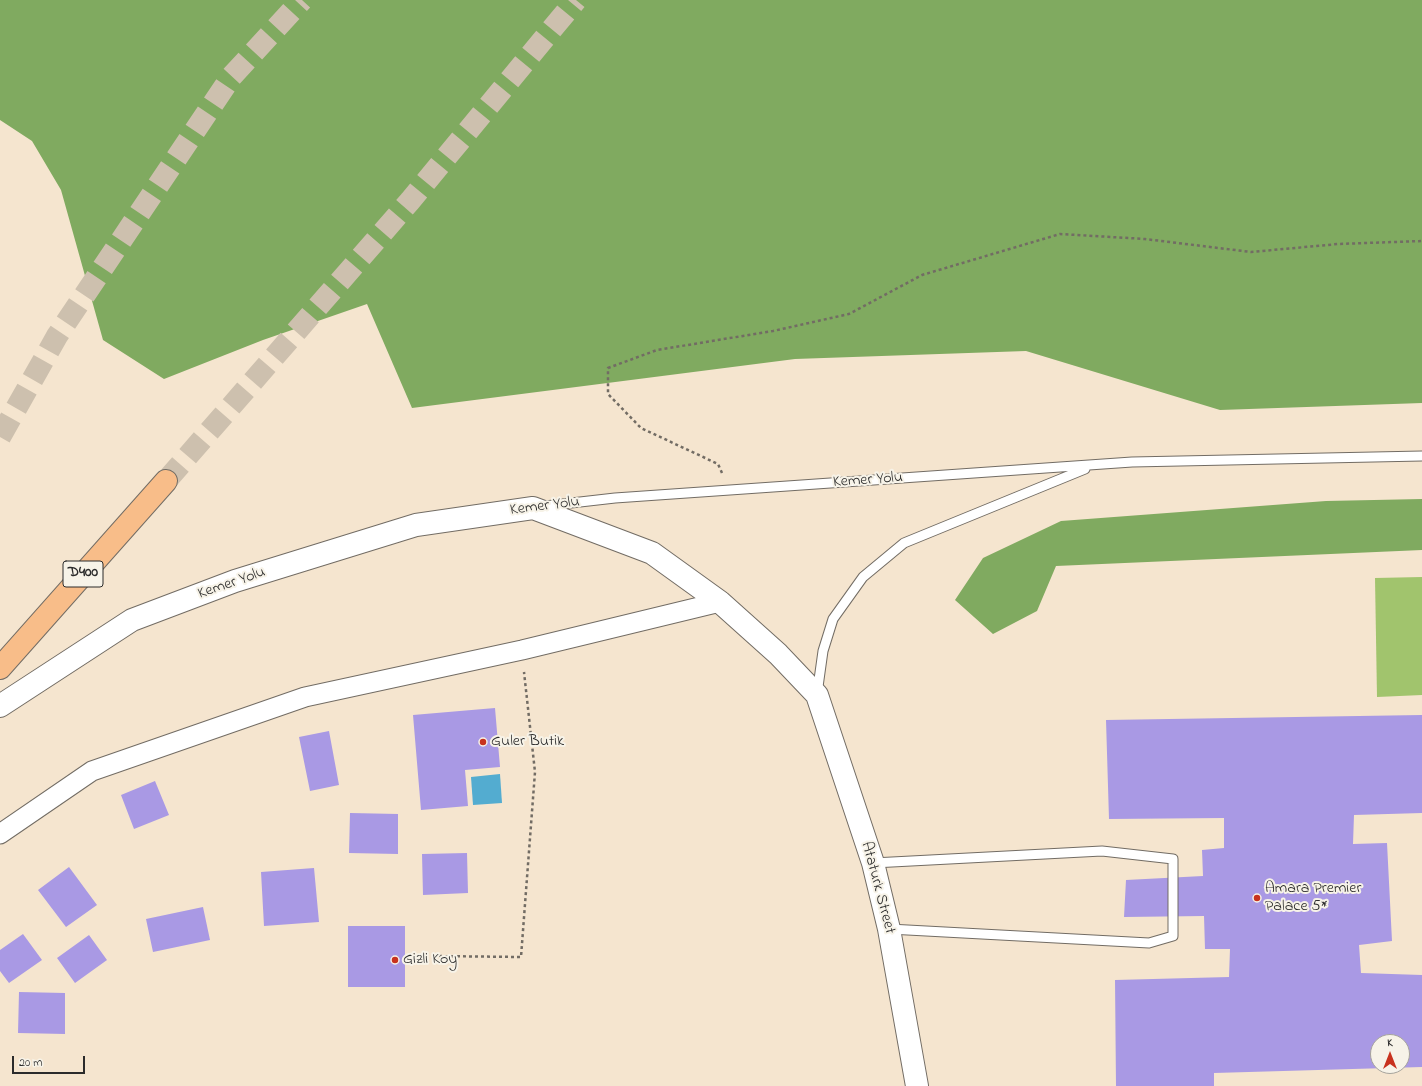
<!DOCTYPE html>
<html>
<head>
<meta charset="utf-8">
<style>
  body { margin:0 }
  #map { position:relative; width:1422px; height:1086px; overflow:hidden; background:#f5e5cf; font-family:"Indie Flower",sans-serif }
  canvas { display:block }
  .north { position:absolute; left:1370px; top:1034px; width:40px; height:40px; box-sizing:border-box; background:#f7f3e8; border:1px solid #a5a39c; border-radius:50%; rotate:0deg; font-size:11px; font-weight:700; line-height:16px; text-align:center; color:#2b2b2b }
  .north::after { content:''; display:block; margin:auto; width:14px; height:18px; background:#c8321e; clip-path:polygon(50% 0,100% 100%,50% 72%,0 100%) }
  .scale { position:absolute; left:12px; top:1056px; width:73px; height:18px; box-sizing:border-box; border:2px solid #2b2b2b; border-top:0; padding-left:5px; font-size:12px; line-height:14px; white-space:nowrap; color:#2b2b2b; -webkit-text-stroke:3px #f7f3e8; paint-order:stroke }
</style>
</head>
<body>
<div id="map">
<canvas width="1422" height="1086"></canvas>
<div class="north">K</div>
<div class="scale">20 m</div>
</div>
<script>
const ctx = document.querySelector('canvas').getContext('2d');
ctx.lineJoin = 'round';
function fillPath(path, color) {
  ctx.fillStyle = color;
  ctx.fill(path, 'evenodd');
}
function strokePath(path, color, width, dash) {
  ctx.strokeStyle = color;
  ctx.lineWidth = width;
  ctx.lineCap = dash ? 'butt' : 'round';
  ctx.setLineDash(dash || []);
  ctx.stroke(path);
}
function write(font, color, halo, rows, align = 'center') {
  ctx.font = font + ' "Indie Flower",sans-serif';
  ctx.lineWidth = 4;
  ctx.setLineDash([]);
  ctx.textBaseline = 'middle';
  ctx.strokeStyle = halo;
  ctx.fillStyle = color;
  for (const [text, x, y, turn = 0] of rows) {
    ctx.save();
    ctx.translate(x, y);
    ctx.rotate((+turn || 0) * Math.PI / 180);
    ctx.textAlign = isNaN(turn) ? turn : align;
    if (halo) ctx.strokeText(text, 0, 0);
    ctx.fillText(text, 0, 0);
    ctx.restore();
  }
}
const green = new Path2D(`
  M1422 577V695L1377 697 1375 578Z`);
const forest = new Path2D(`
  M0 0H1422V403L1220 410 1026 351 795 359 412 408 367 304 263 340 164 379 103 340 61 190 32 141 0 120Z
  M1422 499V550L1056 566 1037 611 993 634 955 600 983 558 1061 521 1326 501Z`);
const water = new Path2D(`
  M500 774 502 803 473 805 471 777Z`);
const building = new Path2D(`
  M495 708 500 767 465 770 468 806 421 810 413 715Z
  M1422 715V813L1354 815 1353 844 1387 843 1392 941 1359 945 1361 973 1422 975V1067L1214 1073V1086H1116L1115 980 1229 977 1230 949H1205L1204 916 1124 917 1126 880 1203 876 1202 850 1224 848V818L1109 819 1106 720ZM1378 1042H1402V1066H1378Z
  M329 731 339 785 310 791 299 737Z
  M155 781 169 815 134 829 121 795Z
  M350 813 398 814V854L349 853Z
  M467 853 468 893 423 895 422 854Z
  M69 867 97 905 66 927 38 890Z
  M314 868 319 922 264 926 261 872Z
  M203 907 210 940 153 952 146 919Z
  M348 926H405V987H348Z
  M23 934 42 960 9 983 0 971V950Z
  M89 935 107 960 75 983 57 958Z
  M19 992 65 993V1034L18 1033Z`);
const trunkTunnel = new Path2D(`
  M0 437 57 336 231 77 302 0
  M166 481 410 201 576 0`);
const path = new Path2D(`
  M722 473 718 464 641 428 608 394V368L657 350 773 331 849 314 922 275 1060 234 1145 239 1251 252 1338 244 1422 241
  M433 956 521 957 535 772 524 672`);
const service = new Path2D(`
  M545 506 615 498 1132 462 1422 456
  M817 694 823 651 833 619 863 577 904 543 1085 469
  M873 863 1102 851 1173 859V936L1149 943 889 929`);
const minor = new Path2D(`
  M0 834 92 771 305 697 522 650 720 602`);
const tertiary = new Path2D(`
  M0 706 132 620 235 581 416 525 533 508 652 553 720 602 778 654 817 695 873 863 889 929 917 1086`);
const trunk = new Path2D(`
  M0 668 166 481`);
const markers = [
  [483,742,4,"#c8321e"],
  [1257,898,4,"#c8321e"],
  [395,960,4,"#c8321e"]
];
const shields = [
  [83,574,40]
];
const shieldNames = [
  ["D400",83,574]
];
const streetNames = [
  ["Kemer Yolu",868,481,-4],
  ["Kemer Yolu",545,507,-7],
  ["Kemer Yolu",232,584,-19],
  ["Ataturk Street",877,888,75]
];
const poiNames = [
  ["Guler Butik",491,742],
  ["Amara Premier",1265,889],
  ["Palace 5*",1265,907],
  ["Gizli Koy",403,960]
];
fillPath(green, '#a1c46d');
fillPath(forest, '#80aa60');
fillPath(water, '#53acd0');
fillPath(building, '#a999e4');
strokePath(trunkTunnel, '#cdc0ae', 22, [22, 11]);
strokePath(service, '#726c64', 11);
strokePath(minor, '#726c64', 21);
strokePath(tertiary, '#726c64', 24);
strokePath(trunk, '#726c64', 24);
strokePath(path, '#726c64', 2.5, [3, 3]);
strokePath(service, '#fff', 9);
strokePath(minor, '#fff', 19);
strokePath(tertiary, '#fff', 22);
strokePath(trunk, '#f8bd89', 22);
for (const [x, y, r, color] of markers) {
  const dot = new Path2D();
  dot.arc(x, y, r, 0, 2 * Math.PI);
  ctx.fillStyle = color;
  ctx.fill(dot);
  strokePath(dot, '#f7f3e8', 1.5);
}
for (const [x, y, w] of shields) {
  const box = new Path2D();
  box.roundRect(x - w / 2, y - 13, w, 26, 3);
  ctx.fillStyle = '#f7f3e8';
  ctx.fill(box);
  strokePath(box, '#2b2b2b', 1);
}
write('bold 15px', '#2b2b2b', null, shieldNames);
write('16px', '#2b2b2b', '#f7f3e8', streetNames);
write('16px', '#2b2b2b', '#f7f3e8', poiNames, 'left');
</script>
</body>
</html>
